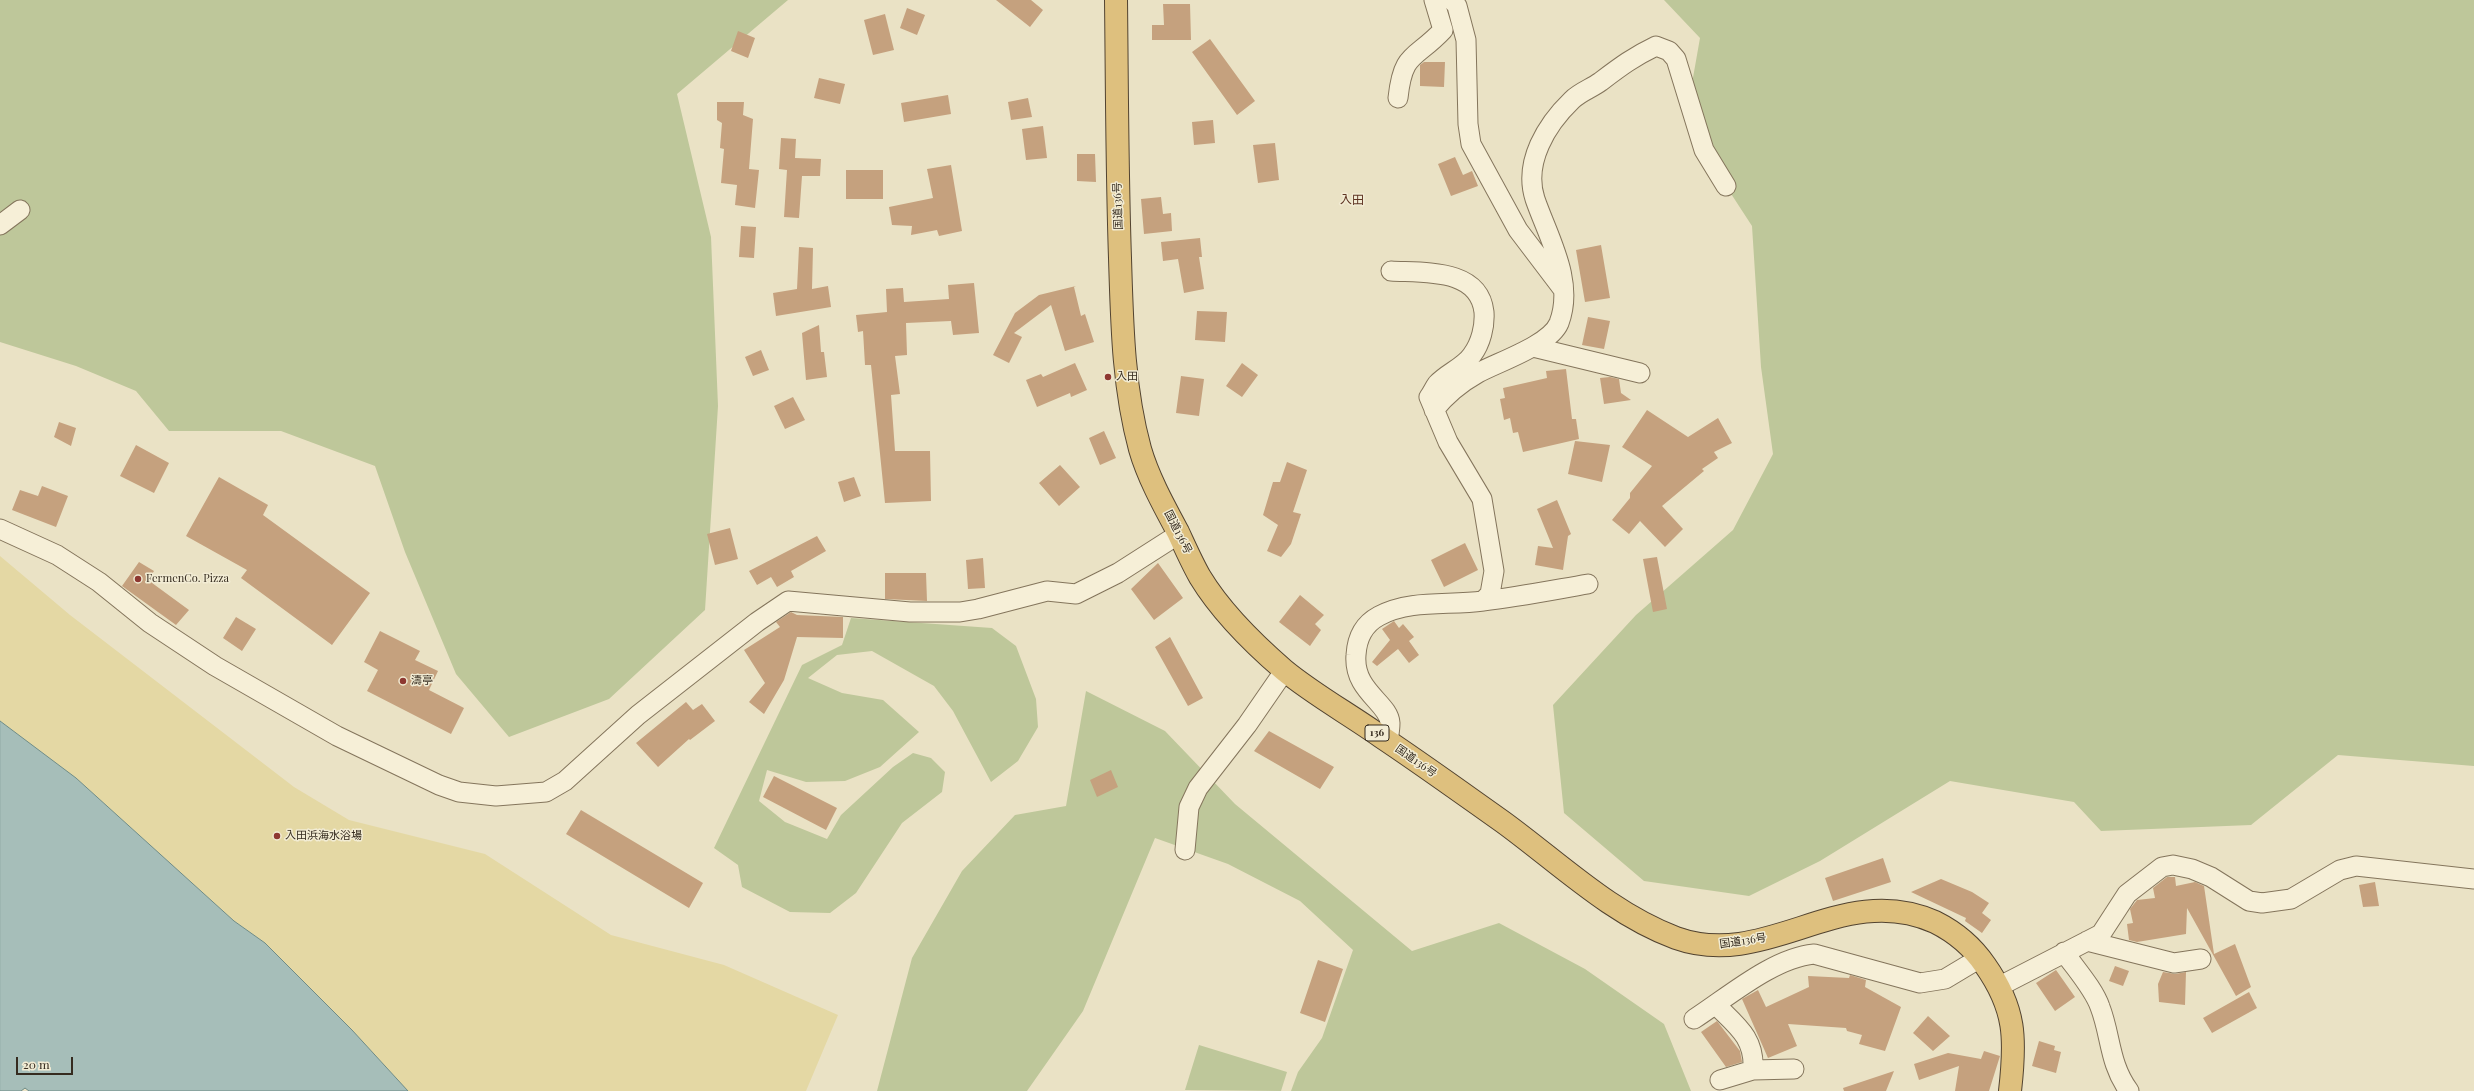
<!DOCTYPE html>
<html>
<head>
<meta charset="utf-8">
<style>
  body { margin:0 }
  #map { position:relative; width:2474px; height:1091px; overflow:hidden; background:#eae2c5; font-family:"Playfair Display",serif }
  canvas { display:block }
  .scale { position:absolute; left:16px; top:1057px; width:57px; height:18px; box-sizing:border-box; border:2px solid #352b1f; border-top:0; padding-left:5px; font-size:12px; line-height:14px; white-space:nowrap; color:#352b1f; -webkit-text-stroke:3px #f2ecd4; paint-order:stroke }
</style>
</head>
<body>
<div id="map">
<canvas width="2474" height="1091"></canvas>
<div class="scale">20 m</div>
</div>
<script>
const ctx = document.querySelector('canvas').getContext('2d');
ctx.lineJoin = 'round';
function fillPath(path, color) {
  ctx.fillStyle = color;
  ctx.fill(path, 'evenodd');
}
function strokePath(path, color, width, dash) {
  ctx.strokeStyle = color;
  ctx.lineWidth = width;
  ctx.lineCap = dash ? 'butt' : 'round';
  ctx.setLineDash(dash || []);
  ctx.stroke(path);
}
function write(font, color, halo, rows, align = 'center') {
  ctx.font = font + ' "Playfair Display","Noto Sans JP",serif';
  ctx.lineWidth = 3;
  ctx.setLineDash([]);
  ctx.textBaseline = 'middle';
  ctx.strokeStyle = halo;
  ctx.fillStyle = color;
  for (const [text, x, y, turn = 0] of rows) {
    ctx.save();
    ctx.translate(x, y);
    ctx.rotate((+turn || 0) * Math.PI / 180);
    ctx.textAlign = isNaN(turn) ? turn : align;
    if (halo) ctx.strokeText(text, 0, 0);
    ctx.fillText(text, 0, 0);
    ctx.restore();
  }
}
const green = new Path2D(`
  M0 0H788L677 94 711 237 718 406 705 610 609 699 509 737 456 674 405 552 375 466 281 431H169L136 391 76 366 0 342Z
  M1664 0H2474V766L2338 755 2251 825 2101 831 2074 802 1950 781 1820 861 1749 896 1644 881 1564 813 1553 705 1636 615 1733 530 1773 454 1761 367 1752 226 1685 123 1700 38Z
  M851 618 992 628 1016 646 1036 699 1038 727 1018 761 991 782 953 711 934 686 872 651 837 655 808 678 842 693 883 700 919 732 880 767 845 781 806 782 767 770 759 801 785 822 827 839 841 815 893 767 913 753 931 758 945 772 942 792 902 823 856 893 830 913 790 912 742 887 738 865 714 848 802 665 842 645Z
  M1086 691 1165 731 1235 804 1412 951 1499 923 1585 969 1664 1024 1691 1091H1291L1298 1072 1322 1038 1353 950 1300 901 1228 864 1155 838 1083 1011 1027 1091H877L912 958 962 871 1015 815 1066 806Z
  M1199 1045 1287 1072 1281 1091 1185 1090Z`);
const sand = new Path2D(`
  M0 556 70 615 294 787 349 820 485 854 611 935 724 965 838 1015 806 1091H408L352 1030 265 943 234 921 76 778 0 721Z`);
const water = new Path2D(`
  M0 721 76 778 234 921 265 943 352 1030 408 1091H29L25 1088 21 1091H0Z`);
const building = new Path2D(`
  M996 0H1031L1043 10 1030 27Z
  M1163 4H1190L1191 40H1152V25H1164Z
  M907 8 925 15 917 35 900 28Z
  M885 14 894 50 873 55 864 20Z
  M738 31 755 38 748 58 731 51Z
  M1210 39 1255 101 1237 115 1192 52Z
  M1424 62H1445L1444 87 1420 86V65Z
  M819 78 845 84 840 104 814 98Z
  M948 95 951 114 904 122 901 103Z
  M1028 98 1032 117 1011 120 1008 102Z
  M717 102H744L743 115 753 119 749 169 759 170 755 208 735 205 737 185 721 183 724 149 720 148 722 123 717 120Z
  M1213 120 1215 143 1194 145 1192 122Z
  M1043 126 1047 158 1026 160 1022 129Z
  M781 138 796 139 795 158 821 159 820 176H802L799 218 784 217 787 170 779 169Z
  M1275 143 1279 180 1258 183 1253 145Z
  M1077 154H1095L1096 182 1077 181Z
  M1455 157 1463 175 1472 171 1478 186 1451 196 1438 164Z
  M951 165 962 231 939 236 937 230 911 235 912 226 892 225 889 207 933 198 927 169Z
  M846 170H883V199H846Z
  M1161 197 1163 214 1171 213 1172 231 1144 234 1141 199Z
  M741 226 756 227 754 258 739 257Z
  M1200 238 1202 257H1199L1204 289 1184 293 1178 259 1163 261 1161 242Z
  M1601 245 1610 298 1585 302 1576 250Z
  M799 247 813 248 812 289 828 286 831 307 776 316 773 293 797 289Z
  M974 283 979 333 953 335 951 321 906 323 907 355 895 356 900 394 891 395 895 451H930L931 501 885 503 871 365H865L863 331 858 332 856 315 887 312 886 289 903 288 904 302 949 299 948 285Z
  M1076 286 1074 287 1081 316 1085 314 1094 342 1065 351 1051 305 1014 333 1022 337 1009 363 993 355 1015 313 1039 295Z
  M1197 311 1227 312 1225 342 1195 340Z
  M1588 317 1610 321 1604 349 1582 345Z
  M819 325 821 352H824L827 377 806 380 802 333Z
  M761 350 769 370 753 376 745 357Z
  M1075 363 1087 390 1071 397 1070 393 1037 407 1026 380 1041 374 1043 377Z
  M1242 363 1258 375 1242 397 1226 386Z
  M1566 369 1572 419H1576L1579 439 1523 452 1518 432 1513 433 1510 418 1504 420 1500 399 1505 398 1503 388 1547 378 1546 371Z
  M1181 376 1204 379 1199 416 1176 413Z
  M1610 377 1619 379 1621 393 1631 400 1604 404 1600 378Z
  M793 397 805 420 785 429 774 406Z
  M1647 410 1688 437 1718 418 1732 443 1714 452 1718 458 1702 469 1704 471 1662 506 1683 529 1665 547 1640 521 1629 534 1612 520 1630 498V493L1652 466 1622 447Z
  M59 422 76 428 71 446 54 437Z
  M1104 431 1116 458 1100 465 1089 438Z
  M1575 441 1610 445 1602 482 1568 474Z
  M136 445 169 463 154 493 120 476Z
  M1287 462 1307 470 1293 512 1301 514 1291 544 1281 557 1267 551 1278 525 1263 515 1273 482H1280Z
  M1060 465 1080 487 1059 506 1039 483Z
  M219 477 268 505 263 515 370 593 332 645 241 578 247 570 186 536Z
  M854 477 861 496 844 502 838 482Z
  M42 486 68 496 56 527 12 510 20 490 38 496Z
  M1557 500 1571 534 1568 536 1563 570 1535 565 1538 546 1553 548 1537 509Z
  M730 528 738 559 715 565 707 534Z
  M817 536 826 551 791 571 794 577 777 587 771 577 757 585 749 571Z
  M1465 543 1478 570 1444 587 1431 560Z
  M1657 557 1667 609 1653 612 1643 559Z
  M983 558 985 588 968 589 966 560Z
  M139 562 154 571 148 580 189 610 176 625 122 586Z
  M1158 563 1183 598 1154 620 1131 589Z
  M885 573H926L927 601 885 599Z
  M1300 595 1324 615 1315 624 1321 630 1310 646 1279 622Z
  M791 612 797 615 843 617V638L797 637 784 680 764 714 749 702 765 683 744 650 780 627 776 622Z
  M236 617 256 629 242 651 223 638Z
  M1394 621 1399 628 1403 624 1414 637 1409 641 1419 655 1409 663 1398 649 1377 666 1372 662 1390 640 1382 629Z
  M380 631 420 651 415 660 438 671 429 690 464 708 451 734 367 691 378 670 364 662Z
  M1170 637 1203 698 1188 706 1155 647Z
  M686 702 693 710 702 704 715 721 690 740 689 739 658 767 636 743Z
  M1269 731 1334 767 1320 789 1254 751Z
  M1111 770 1118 787 1097 797 1090 780Z
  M774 776 837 808 826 830 763 797Z
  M581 810 703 883 689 908 566 834Z
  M1883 858 1891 882 1833 901 1825 878Z
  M2167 877H2175L2176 886 2195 882 2204 886 2214 954 2235 944 2251 987 2236 996 2187 908 2186 934 2137 942 2129 940 2127 924 2133 923 2130 909 2137 900 2155 898 2153 888Z
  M1941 879 1972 892 1989 903 1982 913 1991 920 1982 933 1965 921 1966 918 1911 892Z
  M2375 882 2379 906 2363 907 2359 885Z
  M1318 960 1343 969 1325 1022 1300 1013Z
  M2115 966 2129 971 2123 986 2109 981Z
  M2056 970 2075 997 2055 1011 2036 983Z
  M2163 972 2175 974 2186 972 2185 1005 2159 1002 2158 984Z
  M1850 975 1866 980 1865 987 1901 1007 1885 1051 1859 1044 1862 1035 1847 1031 1846 1028 1788 1024 1797 1046 1768 1058 1742 999 1758 990 1766 1007 1809 987 1808 976 1849 978Z
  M2249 992 2257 1008 2212 1033 2203 1018Z
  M1928 1016 1950 1036 1933 1051 1913 1033Z
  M1717 1021 1740 1051 1742 1062 1726 1067 1701 1032Z
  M2039 1041 2055 1046 2054 1050 2061 1052 2056 1073 2032 1066Z
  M1984 1051 2000 1056 1989 1091H1955L1959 1066 1919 1080 1914 1064 1948 1053 1981 1059Z
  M1894 1071 1886 1091H1844L1843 1088Z`);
const minor = new Path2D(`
  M1452 0 1457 6 1466 40 1468 124 1471 144 1518 230 1562 288
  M1398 98C1403 51 1415 60 1443 30L1434 0
  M0 225 20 210
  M1391 271C1424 273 1479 268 1484 312 1485 326 1481 343 1472 355 1464 367 1447 373 1437 384 1434 388 1432 393 1429 397L1448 442 1482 499 1494 571 1490 594 1483 601
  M1533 347 1640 373
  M1434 410C1445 396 1462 382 1478 373 1498 362 1550 345 1559 323 1575 281 1548 237 1535 199 1523 162 1547 124 1572 100 1580 92 1592 88 1600 82 1620 67 1633 57 1656 46L1669 51 1676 59 1704 150 1726 186
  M0 529 57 555 99 582 150 623 215 666 337 736 439 785 459 792 496 796 546 792 565 781 638 715 757 622 788 601 910 612H960L978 609 1047 591 1076 594 1118 573 1179 534
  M1388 741C1389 735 1390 728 1390 723 1389 703 1353 691 1356 655 1357 637 1364 624 1379 616 1411 599 1449 606 1483 601 1518 597 1553 590 1588 584
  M1185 850 1189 807 1198 788 1247 725 1285 670
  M2087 941 2174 963 2201 959
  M2064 952C2075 968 2094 989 2100 1007 2111 1035 2109 1064 2129 1091
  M2000 986 2101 934 2127 894 2162 867 2173 865 2192 869 2211 877 2249 901 2262 903 2291 899 2340 870 2356 866 2474 879
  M1716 1005C1737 1026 1755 1038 1753 1070
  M1694 1019C1728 997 1773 958 1814 954L1920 983 1945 979 1980 958
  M1720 1080 1753 1070 1794 1069`);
const trunk = new Path2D(`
  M1116 0C1117 86 1117 172 1120 258 1122 322 1123 387 1140 449 1148 477 1164 506 1178 532 1185 547 1192 563 1200 577 1220 610 1255 645 1284 670 1313 694 1349 714 1380 736 1422 764 1462 793 1503 822 1558 862 1611 914 1676 938 1768 971 1841 880 1935 922 1955 932 1972 946 1985 965 2016 1009 2016 1039 2010 1091`);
const markers = [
  [1108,377,4,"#8e3831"],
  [138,579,4,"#8e3831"],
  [403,681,4,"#8e3831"],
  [277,836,4,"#8e3831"]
];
const shields = [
  [1377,733,24]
];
const shieldNames = [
  ["136",1377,733]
];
const streetNames = [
  ["国道136号",1118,206,-92],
  ["国道136号",1178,532,63],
  ["国道136号",1416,761,35],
  ["国道136号",1743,941,-8]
];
const poiNames = [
  ["入田",1116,377],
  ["FermenCo. Pizza",146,579],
  ["濤亭",411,681],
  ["入田浜海水浴場",285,836]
];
const neighbourhoodNames = [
  ["入田",1352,200]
];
fillPath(green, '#bec79a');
fillPath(sand, '#e4d8a4');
fillPath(water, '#a6beb9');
strokePath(water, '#6e8b86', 1);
fillPath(building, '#c5a17e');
strokePath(minor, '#84755c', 21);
strokePath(trunk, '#524330', 24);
strokePath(minor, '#f6efd7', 19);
strokePath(trunk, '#dec07e', 22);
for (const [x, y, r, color] of markers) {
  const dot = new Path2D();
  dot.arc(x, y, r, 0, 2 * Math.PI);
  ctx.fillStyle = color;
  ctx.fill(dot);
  strokePath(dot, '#f2ecd4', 1.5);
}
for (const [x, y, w] of shields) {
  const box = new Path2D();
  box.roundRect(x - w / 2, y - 8, w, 16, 3);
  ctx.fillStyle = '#f2ecd4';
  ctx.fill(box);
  strokePath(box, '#352b1f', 1);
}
write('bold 10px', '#352b1f', null, shieldNames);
write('11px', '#352b1f', '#f2ecd4', streetNames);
write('11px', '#352b1f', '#f2ecd4', poiNames, 'left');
write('12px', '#5e3422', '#f2ecd4', neighbourhoodNames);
</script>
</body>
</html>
